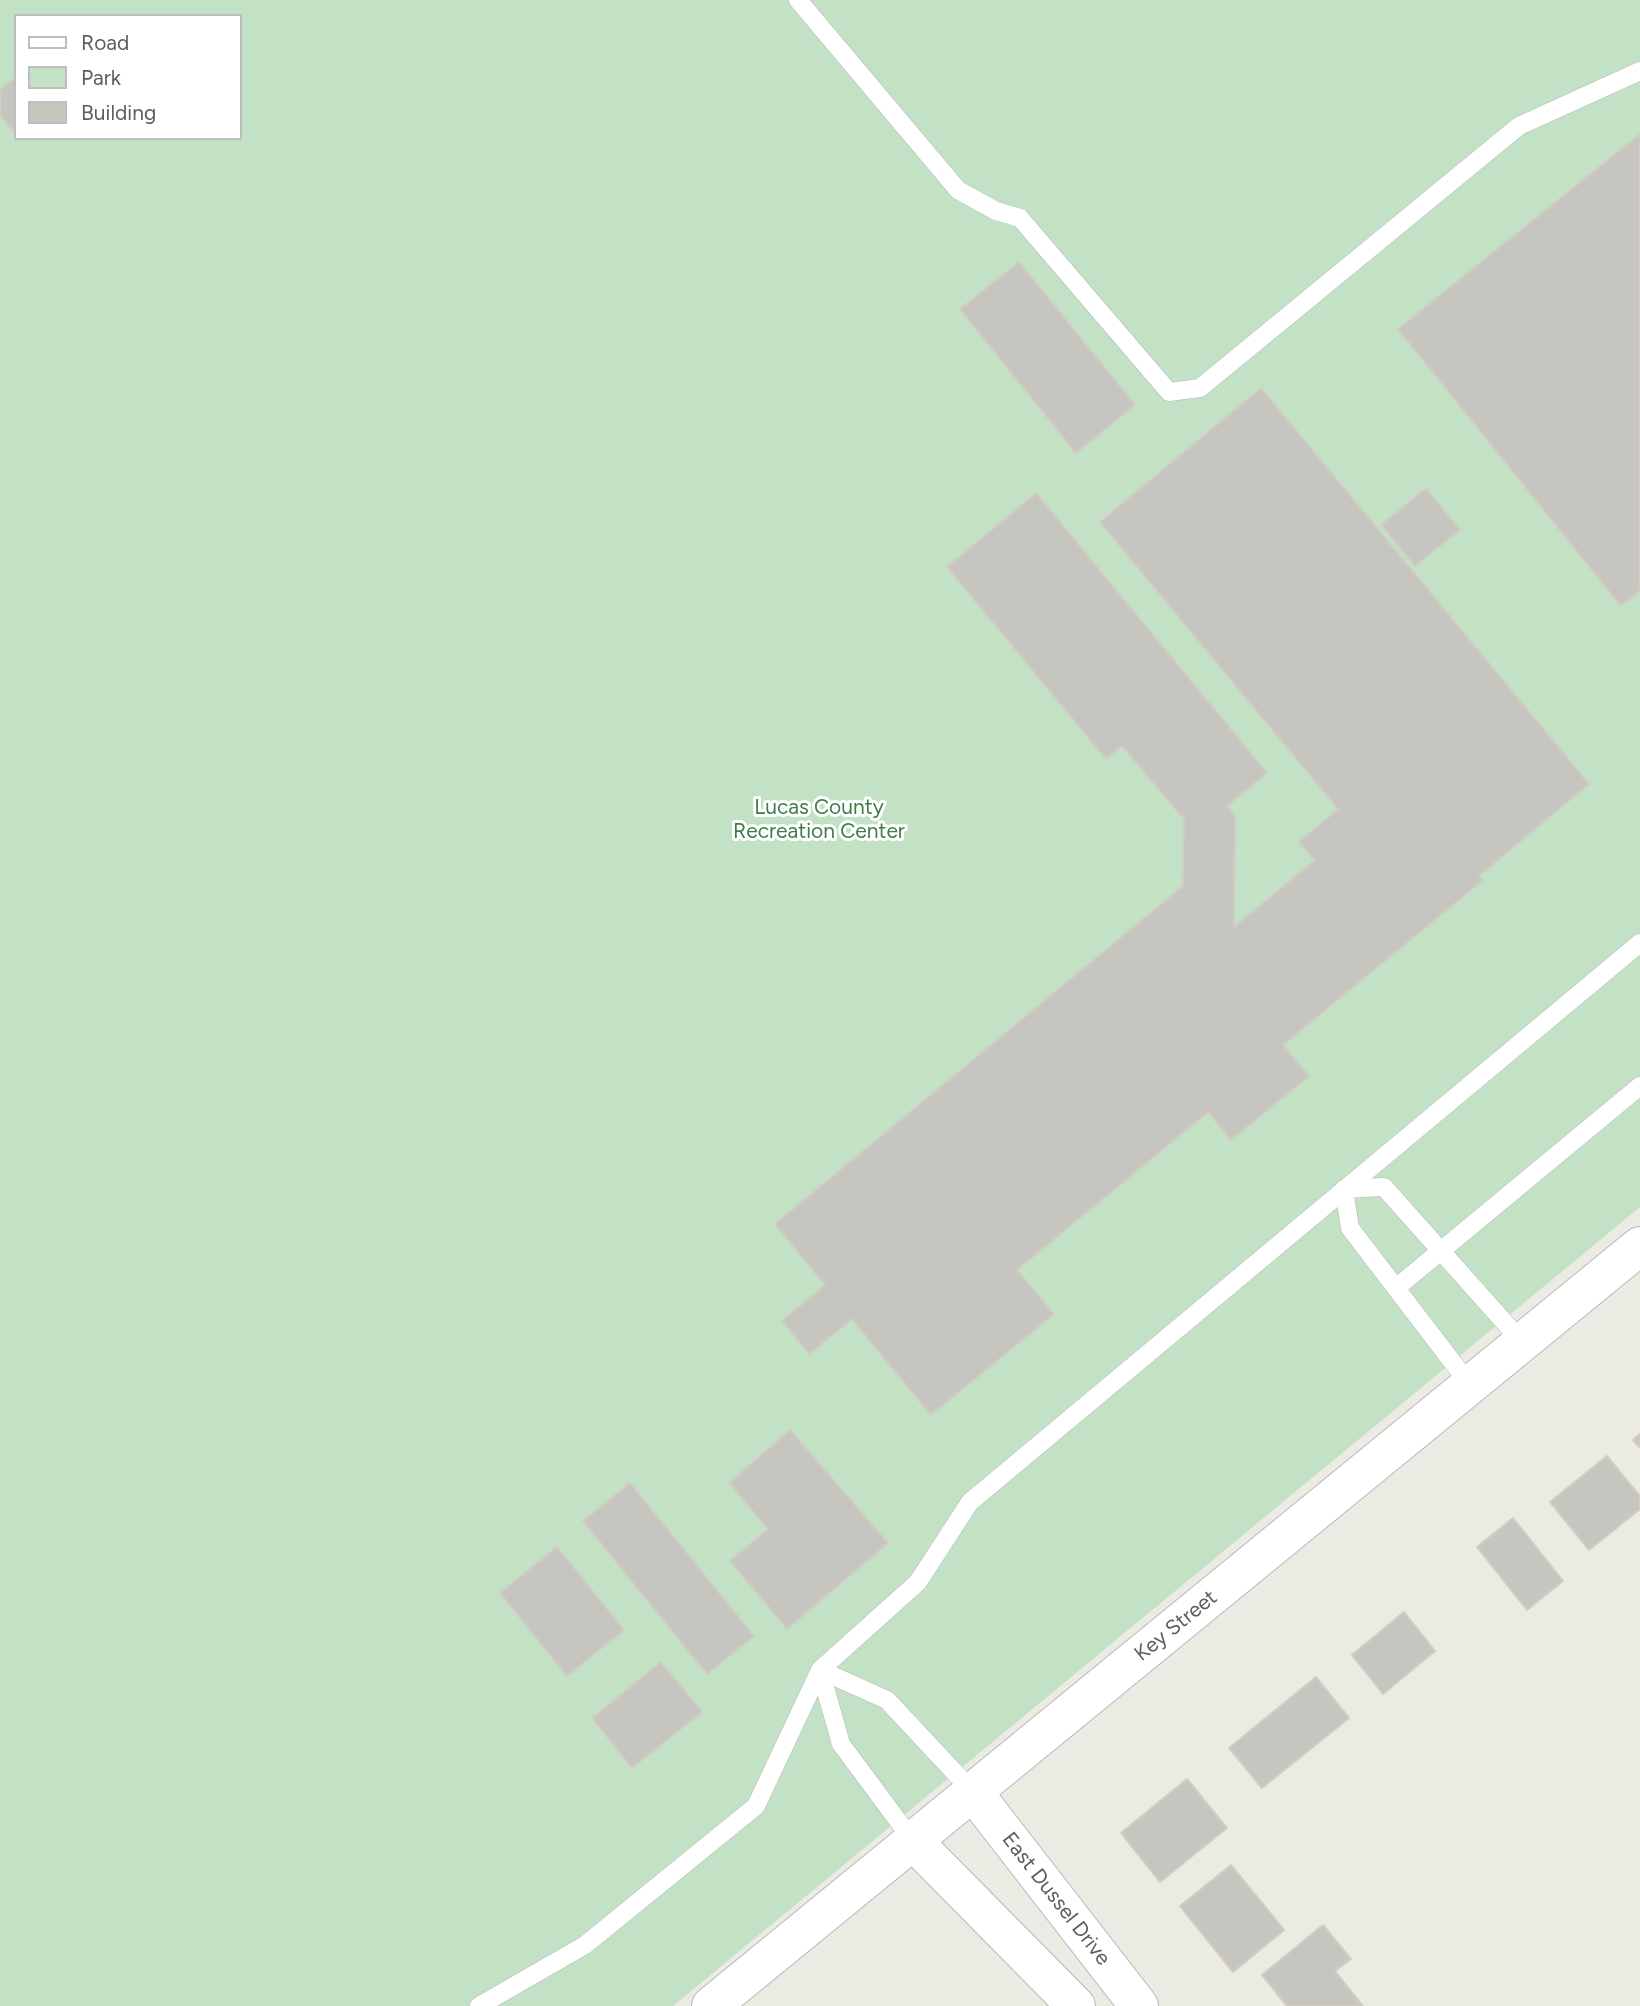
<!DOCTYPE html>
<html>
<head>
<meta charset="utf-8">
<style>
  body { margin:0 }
  #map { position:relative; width:1640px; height:2006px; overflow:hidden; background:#ecebe3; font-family:Figtree,sans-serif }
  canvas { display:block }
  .legend { position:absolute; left:14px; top:14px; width:228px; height:126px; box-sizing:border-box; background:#fff; border:2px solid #bdbec0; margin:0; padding:9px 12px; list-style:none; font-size:21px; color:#5b5d61 }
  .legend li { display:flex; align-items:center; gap:14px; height:35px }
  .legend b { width:35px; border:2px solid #bdbec0 }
</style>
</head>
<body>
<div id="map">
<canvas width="1640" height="2006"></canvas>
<ul class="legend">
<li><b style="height:9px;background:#fff"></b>Road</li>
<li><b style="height:19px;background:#c2e1c5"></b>Park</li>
<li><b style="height:19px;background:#c7c5bf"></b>Building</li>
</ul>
</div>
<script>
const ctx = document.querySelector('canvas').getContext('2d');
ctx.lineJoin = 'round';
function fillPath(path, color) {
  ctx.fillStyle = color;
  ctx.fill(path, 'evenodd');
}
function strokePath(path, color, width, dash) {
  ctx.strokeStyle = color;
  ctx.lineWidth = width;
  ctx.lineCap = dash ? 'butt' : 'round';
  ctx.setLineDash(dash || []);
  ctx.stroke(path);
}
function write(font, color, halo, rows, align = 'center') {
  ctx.font = font + ' Figtree,sans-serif';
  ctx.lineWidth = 6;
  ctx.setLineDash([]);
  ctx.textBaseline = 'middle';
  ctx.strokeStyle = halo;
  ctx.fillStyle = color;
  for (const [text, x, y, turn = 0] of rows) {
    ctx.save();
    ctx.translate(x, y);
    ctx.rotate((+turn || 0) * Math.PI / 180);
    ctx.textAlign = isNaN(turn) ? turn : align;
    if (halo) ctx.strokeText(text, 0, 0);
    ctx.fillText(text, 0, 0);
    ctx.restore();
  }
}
const green = new Path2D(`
  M0 0H1640V1207L673 2006H0ZM16 16H240V138H16Z`);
const building = new Path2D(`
  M16 77V134L0 115V90Z
  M1640 134V590L1621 606 1398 329Z
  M1019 262 1135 405 1076 453 960 309Z
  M1261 388 1589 784 1479 876 1483 880 1283 1045 1309 1076 1231 1140 1208 1112 1017 1270 1054 1314 931 1415 852 1319 809 1354 782 1321 825 1285 775 1224 1183 886 1184 819 1122 746 1106 759 947 567 1036 493 1267 773 1227 806 1235 816 1234 927 1315 860 1299 842 1338 809 1100 522Z
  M1426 488 1460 530 1415 566 1381 525Z
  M790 1430 888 1543 787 1629 730 1561 768 1529 729 1483Z
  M1640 1434V1448L1633 1440Z
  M1607 1456 1640 1496V1509L1589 1550 1550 1502Z
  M630 1483 754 1636 707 1674 583 1521Z
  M1513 1518 1563 1581 1527 1610 1477 1547Z
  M557 1547 624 1630 567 1676 500 1593Z
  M1404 1612 1435 1651 1383 1694 1352 1655Z
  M661 1662 702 1712 632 1768 592 1718Z
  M1316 1677 1349 1718 1262 1788 1229 1748Z
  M1187 1779 1227 1828 1160 1882 1121 1833Z
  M1231 1865 1284 1930 1233 1972 1180 1906Z
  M1323 1925 1351 1959 1335 1971 1363 2006H1287L1262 1975Z`);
const service = new Path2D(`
  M798 0 958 190 996 211 1020 218 1169 392 1200 388 1519 126 1640 71
  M1396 1288 1640 1086
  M1470 1385 1350 1228 1344 1189 1384 1187 1522 1342
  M913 1841 841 1744 820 1670 887 1700 973 1792
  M479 2006 585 1945 756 1806 820 1670 918 1582 970 1502 1640 943`);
const tertiary = new Path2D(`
  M973 1792 1139 2006
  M913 1841 1076 2006
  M711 2006 1640 1246`);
const parkNames = [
  ["Lucas County",819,808],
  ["Recreation Center",819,832]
];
const streetNames = [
  ["Key Street",1176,1626,-39],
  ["East Dussel Drive",1056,1899,52]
];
fillPath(green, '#c2e1c5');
fillPath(building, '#c7c5bf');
strokePath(building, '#d0cdc2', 2);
strokePath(service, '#b5b7bb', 19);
strokePath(tertiary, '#b5b7bb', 40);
strokePath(service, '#fff', 18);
strokePath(tertiary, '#fff', 38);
write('21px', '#3e7d49', '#fff', parkNames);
write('21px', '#5b5d61', '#fff', streetNames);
</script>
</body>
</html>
